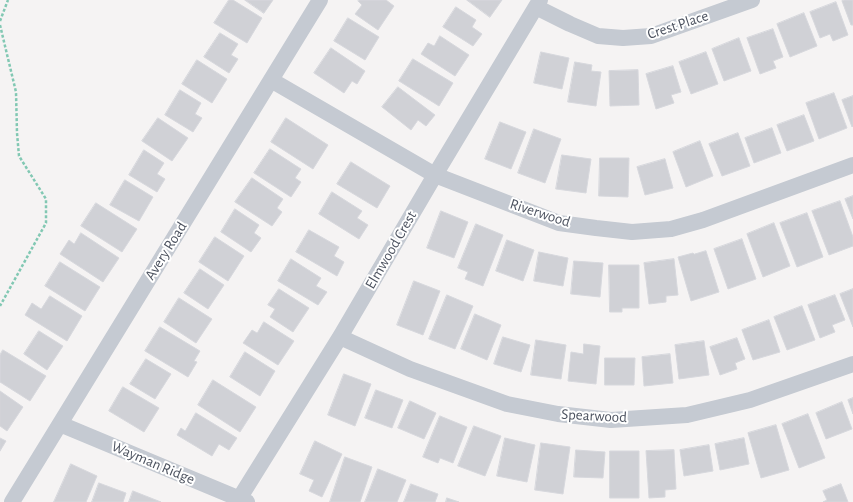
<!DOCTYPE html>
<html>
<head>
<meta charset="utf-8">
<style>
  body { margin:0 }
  canvas { display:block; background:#f5f3f3 }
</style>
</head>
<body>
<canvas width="853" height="502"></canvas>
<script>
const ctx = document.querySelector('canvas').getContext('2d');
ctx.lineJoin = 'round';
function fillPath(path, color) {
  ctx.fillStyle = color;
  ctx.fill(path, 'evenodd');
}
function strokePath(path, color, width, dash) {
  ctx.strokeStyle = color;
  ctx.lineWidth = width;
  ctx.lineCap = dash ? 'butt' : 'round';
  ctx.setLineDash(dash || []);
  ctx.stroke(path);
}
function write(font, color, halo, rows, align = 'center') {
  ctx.font = font + ' "Alegreya Sans",sans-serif';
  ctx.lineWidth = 4;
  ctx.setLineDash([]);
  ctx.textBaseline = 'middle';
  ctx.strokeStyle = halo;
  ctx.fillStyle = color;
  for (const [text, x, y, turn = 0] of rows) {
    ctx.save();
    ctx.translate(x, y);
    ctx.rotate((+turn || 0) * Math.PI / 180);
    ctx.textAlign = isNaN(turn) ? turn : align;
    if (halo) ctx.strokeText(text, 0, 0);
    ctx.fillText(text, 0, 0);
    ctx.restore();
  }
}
const building = new Path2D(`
  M229 0H233L262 18 247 43 214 23Z
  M245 0H273L264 13Z
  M359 0H386L394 6 378 30 355 14 362 5 358 1Z
  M467 0H502L490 17Z
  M844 0H853V25H851L842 1Z
  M836 2 848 35 833 41 830 34 820 38 810 12Z
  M456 7 476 20 472 27 482 34 473 46 443 27Z
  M804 13 817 46 790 57 777 24Z
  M348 18 379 37 365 60 334 41Z
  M773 29 783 57 773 61 776 68 760 74 747 38Z
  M220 33 238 44 231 55 238 59 229 73 204 57Z
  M440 36 469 55 455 76 421 54 428 43 434 46Z
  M739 38 751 71 724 81 712 49Z
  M331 48 365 71 357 84 352 81 344 93 314 73Z
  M541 52 569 58 562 89 534 83Z
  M706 52 718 84 691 94 679 62Z
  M413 59 453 83 439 106 399 81Z
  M197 60 227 79 212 103 182 84Z
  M575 62 592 65 591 71 601 72 596 106 568 102Z
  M673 66 681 92 671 95 674 103 656 109 646 74Z
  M638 70 639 105 610 106 609 71Z
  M398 87 435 115 426 126 418 120 411 130 382 107Z
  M180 90 201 103 195 114 202 118 193 132 165 115Z
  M834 93 847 128 819 139 806 103Z
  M853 96V126L852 127 842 100Z
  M804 115 814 141 787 151 777 125Z
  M158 118 188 138 172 161 142 141Z
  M286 118 328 145 313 169 271 142Z
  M500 122 526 132 511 169 485 159Z
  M772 128 781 153 754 163 745 138Z
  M534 129 561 139 545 183 518 173Z
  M738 133 750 166 722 176 709 144Z
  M700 141 713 176 686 187 673 152Z
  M270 149 301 169 295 178 301 182 291 197 254 173Z
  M144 150 164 163 157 174 165 179 157 192 129 175Z
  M562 155 591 159 586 193 556 189Z
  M600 158H629L628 197 599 196Z
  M665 159 673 188 645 195 637 167Z
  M351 162 390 186 377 208 337 184Z
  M252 178 283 199 277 208 282 212 272 226 235 202Z
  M125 180 153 197 139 221 110 205Z
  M332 192 362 211 357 218 368 225 359 239 319 214Z
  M853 196V219L845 199Z
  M840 201 853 237V246L829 255 812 211Z
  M96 203 137 229 122 252 81 226Z
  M235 209 259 225 254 233 261 238 251 252 221 232Z
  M441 211 468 222 454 258 427 248Z
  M807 213 823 257 797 267 780 223Z
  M774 223 790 266 763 277 747 234Z
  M476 224 503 235 483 286 465 279 468 272 458 268Z
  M309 230 339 247 334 256 344 262 337 276 296 252Z
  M81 233 119 258 103 282 60 254 69 240 74 244Z
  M215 237 244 256 228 281 199 262Z
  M742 239 756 279 728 289 714 249Z
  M507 240 534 250 523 281 496 271Z
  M706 251 719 292 691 301 678 257 693 253 694 254Z
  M539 252 568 258 563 286 534 281Z
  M291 259 321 278 316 286 327 292 318 305 278 281Z
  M674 259 678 295 666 296V302L649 304 644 263Z
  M574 261 603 263 600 297 571 294Z
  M60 262 100 287 85 311 45 286Z
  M609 265H639V308H622V312H610Z
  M200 269 224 285 208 309 184 293Z
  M414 281 440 291 423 335 397 325Z
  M279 289 309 308 293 332 270 317 275 309 268 305Z
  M853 289V327L840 294Z
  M447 295 473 306 455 349 429 339Z
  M835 295 845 320 832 325 835 332 820 338 808 305Z
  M50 296 82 316 67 341 25 315 32 303 41 309Z
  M179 298 212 319 196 343 164 322Z
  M802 306 815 340 787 350 774 317Z
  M475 314 501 325 487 360 461 349Z
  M769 320 780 352 753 360 742 330Z
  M264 322 294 341 278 365 243 343 252 330 257 333Z
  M160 327 200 351 194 361 197 362 188 377 145 351Z
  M39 331 63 346 47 370 24 354Z
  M503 337 530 345 521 372 494 364Z
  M737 338 745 359 735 363 737 369 720 375 710 347Z
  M536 340 566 345 561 379 531 375Z
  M704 341 709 375 679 379 675 345Z
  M584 344 600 346 596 384 568 381 571 352 583 354Z
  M3 350 46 376 30 401 0 382V355Z
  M245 352 275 371 260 396 230 377Z
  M670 354 673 383 644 386 642 357Z
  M605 358H635L634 385H605Z
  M146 359 171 374 155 399 130 384Z
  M344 374 371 384 355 426 328 415Z
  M213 380 256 407 240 432 198 405Z
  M123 387 159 408 144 432 109 411Z
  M376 390 403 400 392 428 365 418Z
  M0 391 23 407 7 431 0 426Z
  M853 398V414L848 400Z
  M410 401 436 413 424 439 398 428Z
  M842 402 852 429 826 439 816 413Z
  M196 413 237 438 229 450 219 444 212 456 177 435 181 428 185 431Z
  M808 414 825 458 799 468 782 424Z
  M440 416 467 427 453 463 440 458 438 463 423 457Z
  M776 425 789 470 761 478 748 433Z
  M474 426 501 436 485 476 458 466Z
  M0 438 6 441 0 451Z
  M505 438 535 445 527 482 497 476Z
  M744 438 749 464 720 470 715 444Z
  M315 441 342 454 322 497 309 491 314 480 300 474Z
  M541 443 570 447 563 494 535 490Z
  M709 445 713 471 684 476 680 450Z
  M576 450 605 452 603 478 574 477Z
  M674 450 676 489 665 490V497L649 498 646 451Z
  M610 451H639V498H610Z
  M345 457 372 467 360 502H330Z
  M71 464 97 476 86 502H54Z
  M378 469 406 480 397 502H365Z
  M99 483 126 493 123 502H92Z
  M411 484 438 494 435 502H404Z
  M841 484 848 502H823L827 500 823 491Z
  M133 491 161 502H129Z
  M447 498 459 502H446Z`);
const path = new Path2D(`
  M0 21 8 0
  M0 25 16 92 17 133 19 156 46 199V223L0 306`);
const minor = new Path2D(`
  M536 7 570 24 598 36 623 38 651 36 752 0
  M271 80 435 175 559 223 596 228 632 232 671 229 703 220 853 165
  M340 337 410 369 507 404 558 414 611 420 687 415 750 400 853 364
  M60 424 247 502
  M239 499 340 337 435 175 540 0
  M12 502 320 0`);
const streetNames = [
  ["Crest Place",678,25,-18],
  ["Riverwood",540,213,18],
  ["Elmwood Crest",391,250,-60],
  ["Avery Road",166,251,-58],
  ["Spearwood",594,416,3],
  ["Wayman Ridge",153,463,23]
];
fillPath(building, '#d0d1d6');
strokePath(building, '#d7d8dd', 1);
strokePath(path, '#82c8b3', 2.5, [3, 2]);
strokePath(minor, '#c5cad2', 16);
write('15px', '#4c525f', '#fff', streetNames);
</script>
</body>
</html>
